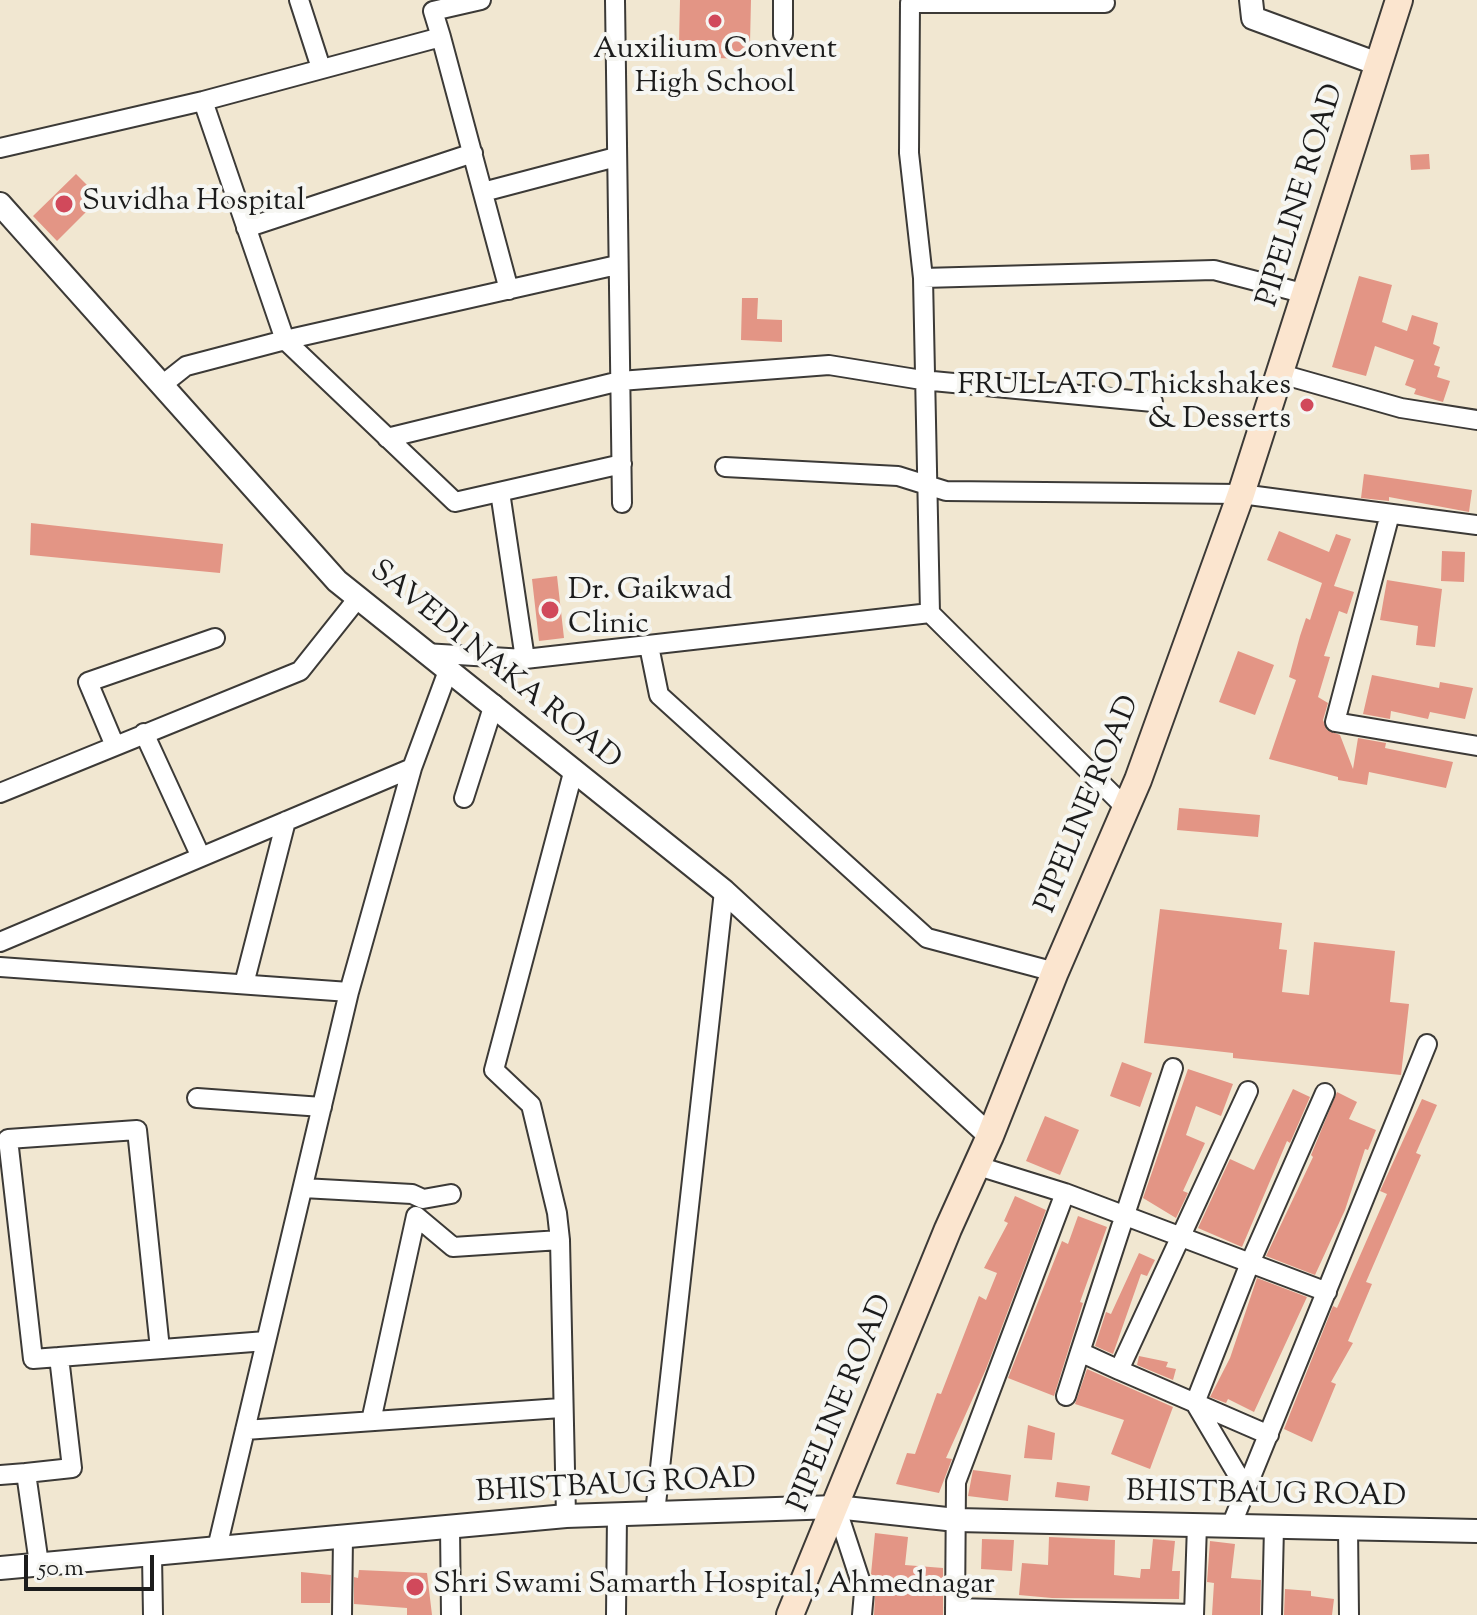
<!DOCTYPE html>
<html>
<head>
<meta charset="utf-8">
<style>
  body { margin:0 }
  #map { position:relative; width:1477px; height:1615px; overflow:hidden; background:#f1e7d1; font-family:"Sorts Mill Goudy",serif }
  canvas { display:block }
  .scale { position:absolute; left:24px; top:1555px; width:130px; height:36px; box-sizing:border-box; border:4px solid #1c1c1c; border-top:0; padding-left:10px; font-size:24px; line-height:28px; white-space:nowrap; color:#1c1c1c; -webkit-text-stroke:6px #f6f6f2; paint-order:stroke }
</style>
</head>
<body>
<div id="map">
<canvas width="1477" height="1615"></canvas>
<div class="scale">50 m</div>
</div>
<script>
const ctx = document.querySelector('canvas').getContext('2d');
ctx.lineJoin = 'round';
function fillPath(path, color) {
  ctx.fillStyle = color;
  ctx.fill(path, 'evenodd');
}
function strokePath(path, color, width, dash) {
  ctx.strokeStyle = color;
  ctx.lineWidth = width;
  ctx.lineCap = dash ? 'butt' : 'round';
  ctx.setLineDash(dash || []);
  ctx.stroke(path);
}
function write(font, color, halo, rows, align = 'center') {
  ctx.font = font + ' "Sorts Mill Goudy",serif';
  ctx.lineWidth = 8;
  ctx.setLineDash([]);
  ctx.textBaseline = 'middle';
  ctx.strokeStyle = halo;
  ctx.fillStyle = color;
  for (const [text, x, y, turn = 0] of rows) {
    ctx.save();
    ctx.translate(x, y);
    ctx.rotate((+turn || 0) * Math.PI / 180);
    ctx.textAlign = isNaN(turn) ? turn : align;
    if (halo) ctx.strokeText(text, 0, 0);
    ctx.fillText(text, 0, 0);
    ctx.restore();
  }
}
const building = new Path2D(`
  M680 0H751L750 43H745L744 59 717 58V46L679 45Z
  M1429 154 1430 169 1411 170 1410 155Z
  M76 174 100 198 57 241 33 216Z
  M1359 276 1392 285 1382 322 1407 331 1412 315 1438 323 1433 344 1440 347 1434 365 1440 367 1437 377 1450 381 1443 402 1414 394 1416 389 1405 385 1414 360 1375 346 1366 376 1332 367Z
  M742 298H758L757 319 782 320V342L741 340Z
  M1364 474 1472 490 1469 512 1389 497V501L1361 498Z
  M31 523 223 544 220 573 30 555Z
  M1279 531 1329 552 1336 534 1351 539 1334 586 1354 592 1347 614 1339 611 1324 656 1330 657 1318 697 1328 703 1323 720 1327 730 1340 735 1353 769 1358 738 1386 743 1385 748 1453 762 1446 788 1369 772 1367 785 1338 780V777L1269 759 1296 680 1289 677 1300 636 1306 618 1310 620 1322 583 1267 560Z
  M1442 551 1465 552 1464 582 1441 581Z
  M557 576 564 638 539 641 532 579Z
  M1387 580 1442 589 1435 647 1416 645 1418 626 1380 620Z
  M1238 651 1274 665 1255 715 1219 702Z
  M1372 675 1439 688 1440 682 1473 688 1465 719 1430 712 1428 719 1391 711 1390 719 1363 714Z
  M1179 808 1260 815 1258 837 1177 830Z
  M1160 909 1282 923 1279 949 1287 950 1282 992 1309 995 1314 942 1395 951 1390 1002 1409 1004 1401 1075 1233 1058V1053L1144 1043Z
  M1122 1062 1152 1073 1140 1107 1110 1096Z
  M1188 1069 1233 1084 1221 1116 1196 1106 1186 1135 1205 1143 1183 1191 1188 1193 1176 1218 1143 1198Z
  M1293 1089 1310 1097 1290 1143 1287 1141 1242 1247 1198 1228 1230 1159 1254 1170Z
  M1337 1092 1357 1102 1349 1119 1376 1130 1368 1150 1365 1149 1345 1210 1315 1275 1266 1256 1313 1157 1311 1155Z
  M1422 1099 1437 1105 1416 1153 1421 1155 1366 1282 1372 1284 1348 1341 1353 1343 1331 1382 1336 1384 1312 1442 1284 1429 1333 1306 1337 1308 1387 1194 1380 1191Z
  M1045 1116 1079 1130 1060 1175 1026 1161Z
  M1015 1196 1046 1210 986 1369 946 1458 952 1459 939 1493 896 1484 907 1453 915 1454 937 1393 941 1394 979 1296 986 1300 997 1273 984 1268 1008 1223 1004 1221Z
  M1078 1216 1107 1227 1080 1302 1083 1303 1054 1396 1008 1378 1062 1241 1068 1244Z
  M1139 1253 1155 1260 1147 1276 1141 1274 1113 1354 1095 1346 1106 1312 1111 1314Z
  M1257 1278 1307 1297 1254 1412 1228 1399 1226 1403 1210 1397 1230 1358Z
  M1139 1356 1168 1362 1166 1367 1176 1369 1173 1380 1137 1365Z
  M1087 1369 1173 1407 1150 1469 1111 1454 1124 1420 1075 1404Z
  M1028 1425 1055 1433 1052 1460 1024 1458Z
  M973 1470 1011 1475 1008 1501 968 1496Z
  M1057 1482 1090 1486 1088 1501 1055 1497Z
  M875 1533 908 1537 905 1565 943 1568V1615H874L876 1578 871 1574Z
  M1049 1537 1115 1540 1114 1575 1140 1578 1141 1569H1150L1153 1539 1175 1541 1172 1571H1180L1179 1599 1052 1598 1019 1595 1022 1563 1048 1565Z
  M982 1539 1014 1540 1012 1571 981 1569Z
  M1210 1541 1235 1544 1231 1578 1261 1580 1260 1615H1212L1214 1583 1207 1582Z
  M359 1570 427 1573 432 1615H407V1608L354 1604V1577L358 1578Z
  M301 1572 331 1575 330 1603H301Z
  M1285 1589 1311 1591V1596L1334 1599 1332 1615H1284Z`);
const minor = new Path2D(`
  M299 0 321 68
  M615 0 622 503
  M783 0V34
  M1105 3H910L909 153 923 278 930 613 1126 808
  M441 37 509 290
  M203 101 285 340 455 502 622 464
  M0 148 203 101 441 37 433 11 481 0
  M483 192 616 157
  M246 228 473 153
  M923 278 1214 270 1306 294
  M1281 374 1401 408 1477 420
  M162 385 186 366 285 340 617 265
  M387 438 620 381 829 365 922 380 1153 402
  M725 467 898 476 946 491 1241 494 1477 525
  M500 492 525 659
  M1390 514 1335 722 1477 746
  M649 646 659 695 927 938 1055 972
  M424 653 525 659 930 613
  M144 733 201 857
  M115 746 88 682 215 638
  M0 793 300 671 358 598
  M464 798 494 704
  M0 942 412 768
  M0 967 349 992
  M244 984 286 821
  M1248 1091 1119 1370 1269 1435
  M197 1098 322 1107
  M978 1166 1065 1193 1327 1292
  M303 1188 412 1194 423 1199 451 1194
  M560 1240 566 1516
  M160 1349 137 1130 8 1139 33 1359 266 1341
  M1119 1370 1080 1352 1173 1068
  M1066 1396 1080 1352
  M371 1421 416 1216 453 1247 560 1240 557 1213 531 1105 494 1070 574 769
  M245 1430 561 1408
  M0 1475 26 1473
  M1246 1489 1195 1403 1250 1263 1325 1093
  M836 1507 864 1592 862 1615
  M655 1513 724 891
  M1231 1526 1427 1044
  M450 1527 451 1615
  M1348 1528 1349 1615
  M217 1548 349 992 412 768 449 668
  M152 1555 153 1615
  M39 1564 26 1473 72 1468 59 1357
  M955 1608 1194 1614
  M342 1615 343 1537
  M616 1615 617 1514
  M955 1615 956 1482 1065 1193
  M1194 1615 1197 1525
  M1272 1615 1274 1527`);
const tertiary = new Path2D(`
  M1251 0 1253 18 1378 64
  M0 204 337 581 724 891 990 1136
  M0 1568 566 1516 836 1507 956 1520 1477 1531`);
const secondary = new Path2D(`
  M790 1615 948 1229 990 1136 1055 972 1138 780 1241 494 1399 0`);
const markers = [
  [715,21,8,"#d1495b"],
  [64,204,10,"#d1495b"],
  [1307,405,8,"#d1495b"],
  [550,610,10,"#d1495b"],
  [415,1587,10,"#d1495b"]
];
const poiNames = [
  ["Auxilium Convent",715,52,"center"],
  ["High School",715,86,"center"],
  ["Suvidha Hospital",82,204],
  ["FRULLATO Thickshakes",1291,388,"right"],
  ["& Desserts",1291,422,"right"],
  ["Dr. Gaikwad",568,593],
  ["Clinic",568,627],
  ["Shri Swami Samarth Hospital, Ahmednagar",433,1587]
];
const streetNames = [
  ["PIPELINE ROAD",1303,196,-73],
  ["SAVEDI NAKA ROAD",494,667,39],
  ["PIPELINE ROAD",1090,805,-68],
  ["PIPELINE ROAD",843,1404,-68],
  ["BHISTBAUG ROAD",616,1488,-3],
  ["BHISTBAUG ROAD",1266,1497,1]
];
fillPath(building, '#e39585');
strokePath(minor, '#3c3a37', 22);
strokePath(tertiary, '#3c3a37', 26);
strokePath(secondary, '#3c3a37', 30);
strokePath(minor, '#fff', 18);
strokePath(tertiary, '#fff', 22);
strokePath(secondary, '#fbe5cf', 26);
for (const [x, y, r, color] of markers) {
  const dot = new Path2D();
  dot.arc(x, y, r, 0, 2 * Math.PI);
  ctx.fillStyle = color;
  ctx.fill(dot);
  strokePath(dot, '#f6f6f2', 3);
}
write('30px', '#1c1c1c', '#f6f6f2', poiNames, 'left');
write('30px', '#1c1c1c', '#f6f6f2', streetNames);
</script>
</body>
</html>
